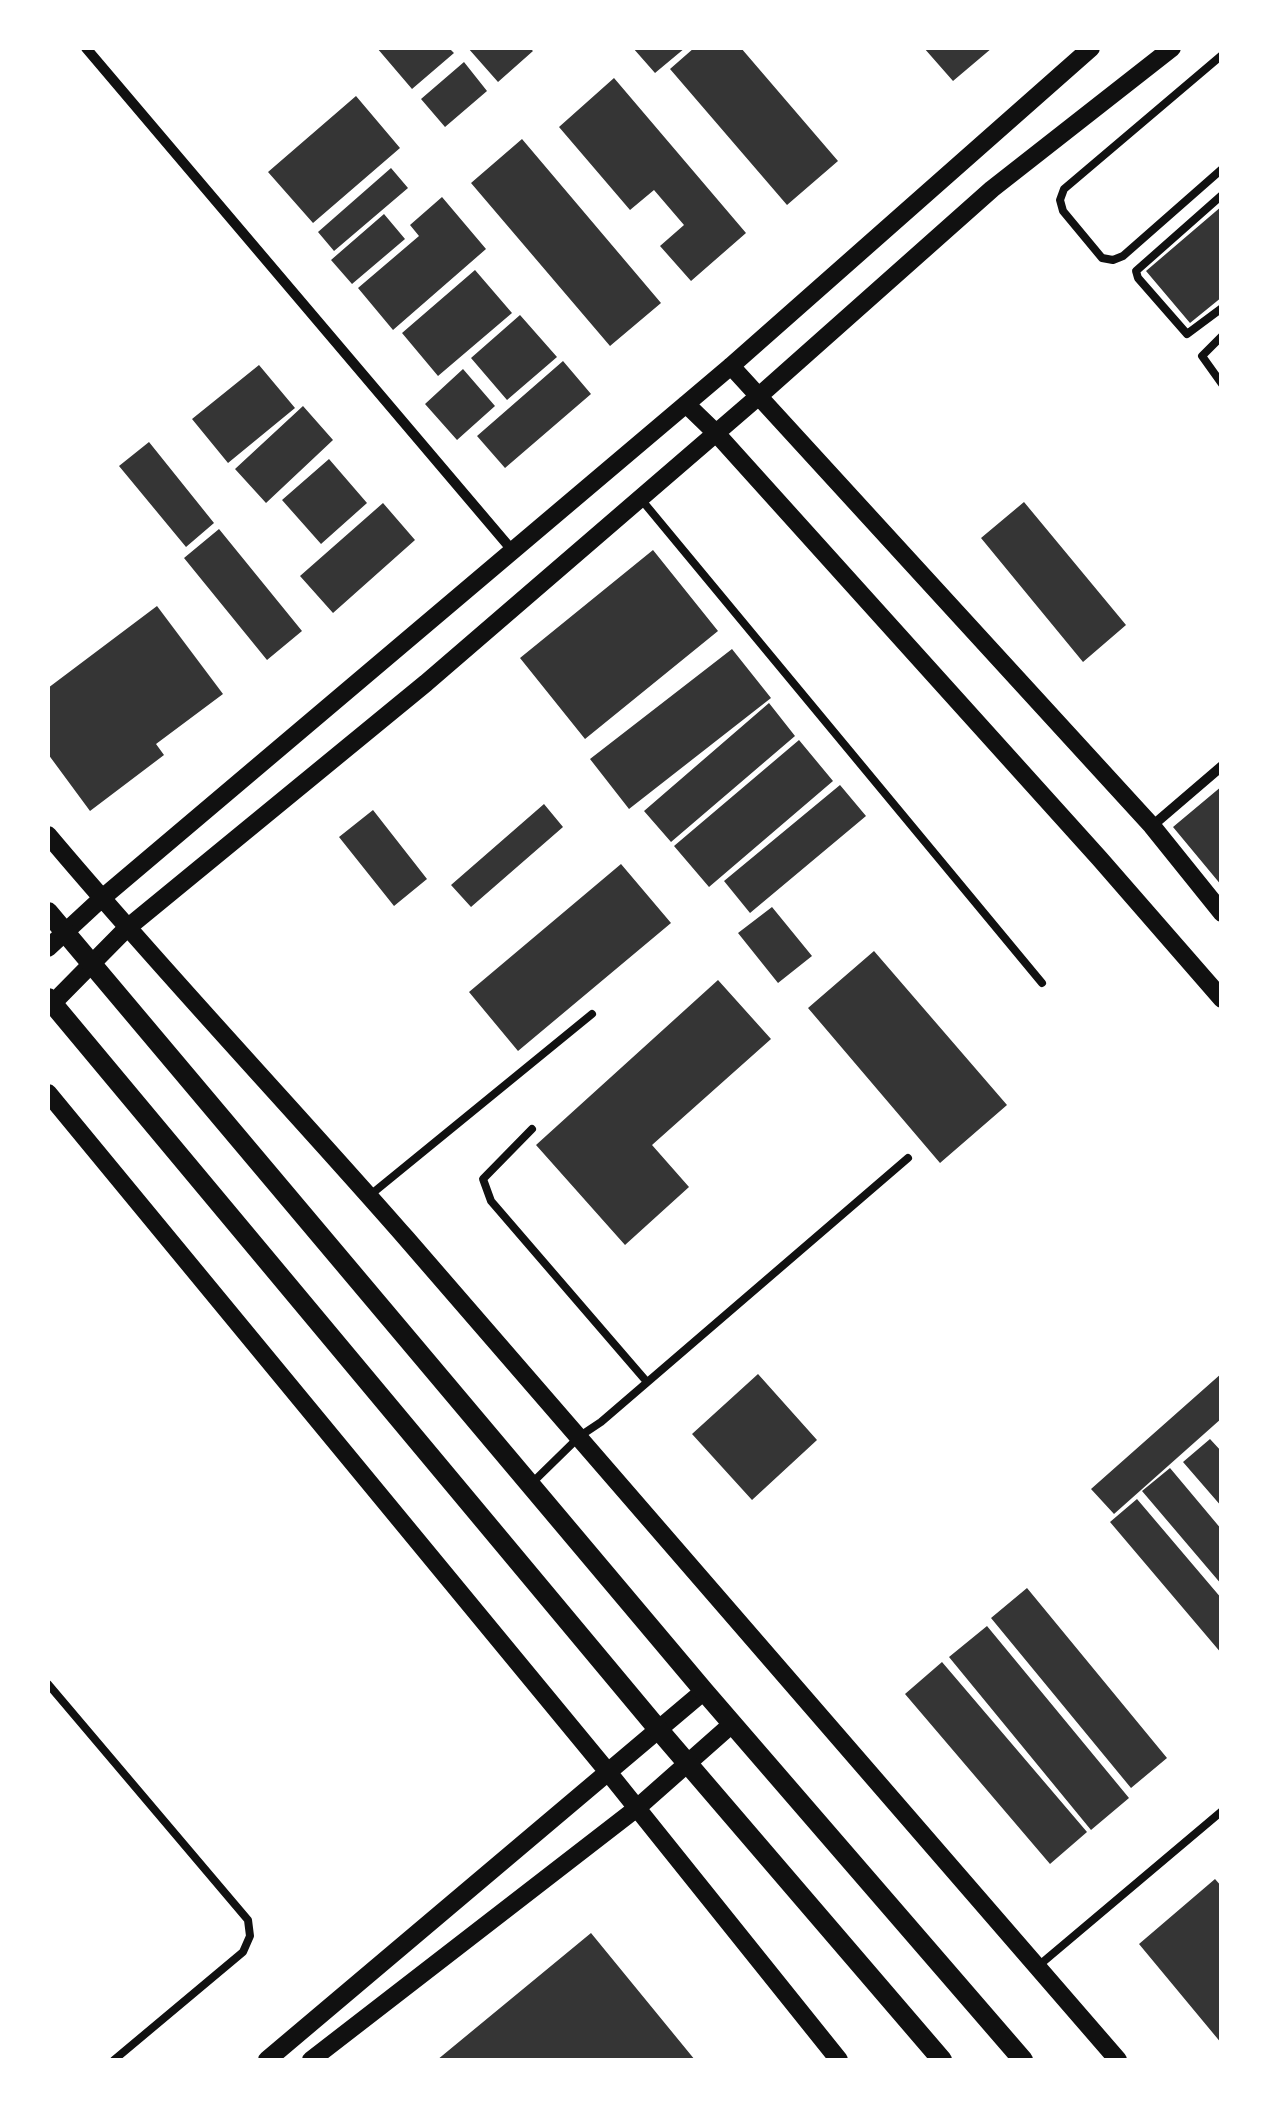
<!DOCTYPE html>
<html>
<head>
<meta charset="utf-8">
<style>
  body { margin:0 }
  #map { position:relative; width:1269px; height:2108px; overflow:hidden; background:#fff; font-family:Bitter,serif }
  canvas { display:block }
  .frame { position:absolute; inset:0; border:50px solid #fff; pointer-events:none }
</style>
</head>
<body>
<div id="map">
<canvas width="1269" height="2108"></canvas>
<div class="frame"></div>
</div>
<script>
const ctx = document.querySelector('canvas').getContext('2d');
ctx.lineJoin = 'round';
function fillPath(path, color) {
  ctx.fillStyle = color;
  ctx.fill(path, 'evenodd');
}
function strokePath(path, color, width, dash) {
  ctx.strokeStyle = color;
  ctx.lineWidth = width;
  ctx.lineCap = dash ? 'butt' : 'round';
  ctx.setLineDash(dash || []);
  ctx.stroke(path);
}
const building = new Path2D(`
  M377 48H449L454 53 412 89Z
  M468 48H530L533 51 498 82Z
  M633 48H685L655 73Z
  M694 48H741L838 161 787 205 670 69Z
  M924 48H992L953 81Z
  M464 62 487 91 445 127 421 99Z
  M614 78 746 233 691 281 660 246 684 225 654 190 630 210 559 127Z
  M356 96 400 148 313 223 268 172Z
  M522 139 661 303 610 346 471 183Z
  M391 168 408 188 334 251 318 232Z
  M442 197 486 249 393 330 358 288 419 236 410 225Z
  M1222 206V297L1190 323 1146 271Z
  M384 214 405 239 352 284 331 260Z
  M475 270 512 313 438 376 402 333Z
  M520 315 557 357 507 400 471 358Z
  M563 361 591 394 505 468 477 436Z
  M259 365 295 408 228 463 192 419Z
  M463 369 495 406 457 440 425 404Z
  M303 406 333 440 266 503 235 469Z
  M149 442 214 523 186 547 119 466Z
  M329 459 367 503 321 544 282 500Z
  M1024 502 1126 625 1083 662 981 538Z
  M383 503 415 540 333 613 300 576Z
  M219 529 302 631 267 660 184 558Z
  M653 550 718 631 585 739 520 658Z
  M157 606 223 694 156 744 164 755 90 811 48 754V688Z
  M732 649 771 698 629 809 590 759Z
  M769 703 795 736 671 842 644 811Z
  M799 740 833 781 709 887 674 846Z
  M840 785 866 816 750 913 724 881Z
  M1222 786V886L1173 827Z
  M544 804 563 827 471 907 451 885Z
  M373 810 427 879 394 906 339 837Z
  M621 864 671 923 518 1051 469 992Z
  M772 907 812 956 778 983 738 933Z
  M874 951 1007 1105 940 1163 808 1008Z
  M718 980 771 1039 652 1145 689 1187 625 1245 536 1145Z
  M1222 1373V1418L1114 1514 1091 1489Z
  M758 1374 817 1440 752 1500 692 1434Z
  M1210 1439 1222 1452V1507L1183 1462Z
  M1170 1468 1222 1530V1585L1142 1491Z
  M1137 1499 1222 1599V1654L1110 1522Z
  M1027 1588 1167 1758 1131 1788 991 1618Z
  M987 1626 1129 1798 1091 1830 949 1657Z
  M942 1662 1087 1832 1050 1864 905 1694Z
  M1215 1879 1222 1887V2044L1139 1944Z
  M591 1933 695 2060H437Z`);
const service = new Path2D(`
  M1222 55 1064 189 1060 200 1063 211 1102 258 1113 260 1123 256 1222 169
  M1222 195 1136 271 1138 278 1187 334 1222 308
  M1222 336 1202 356 1222 384
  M640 498 1042 983
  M532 1129 483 1179 491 1201 647 1382
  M369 1196 592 1014
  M533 1482 580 1436 601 1422 908 1158
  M48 1684 248 1920 250 1936 243 1952 114 2060
  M1037 1967 1222 1811`);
const minor = new Path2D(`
  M86 48 512 550
  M1152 826 1222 766`);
const tertiary = new Path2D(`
  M731 366 1152 826 1222 913
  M686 404 716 433 1100 859 1222 999
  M48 835C164 973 288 1103 406 1238 645 1511 881 1786 1118 2060
  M48 948 101 899 731 366 1091 48
  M52 1004 126 929 426 683 759 396 992 189 1172 48
  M48 1093 608 1772 839 2060
  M267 2060 704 1691
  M311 2060 637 1808 732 1724`);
const secondary = new Path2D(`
  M48 912 704 1691 1023 2060
  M48 998 658 1729 942 2060`);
fillPath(building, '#353535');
strokePath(service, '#111', 8);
strokePath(minor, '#111', 10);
strokePath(tertiary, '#111', 18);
strokePath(secondary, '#111', 20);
</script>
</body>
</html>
